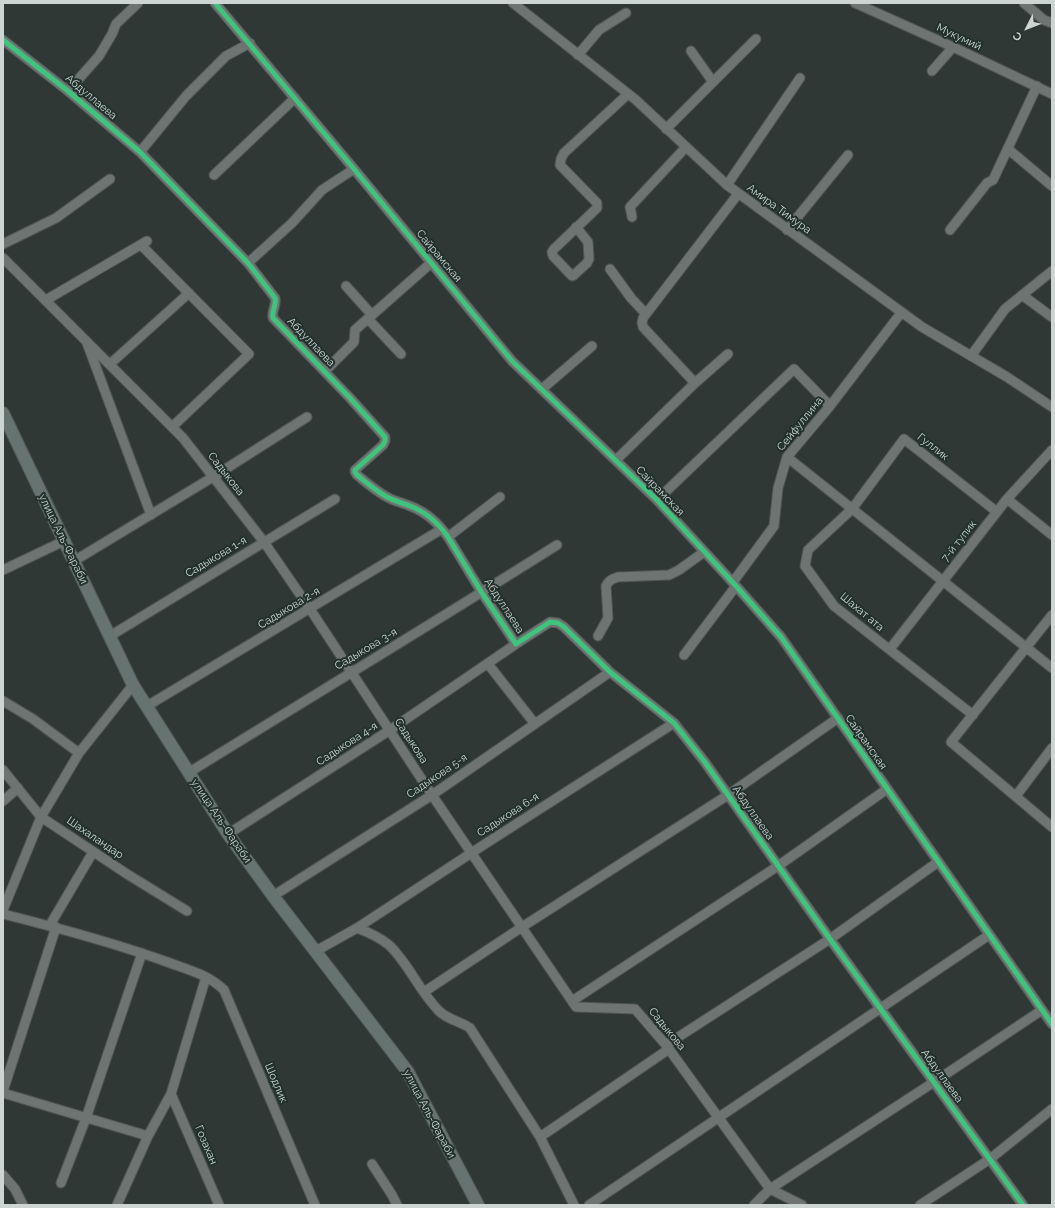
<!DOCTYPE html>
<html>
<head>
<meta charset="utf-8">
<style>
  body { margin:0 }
  #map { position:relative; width:1055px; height:1208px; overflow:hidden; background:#303836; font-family:Raleway,sans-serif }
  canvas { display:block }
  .frame { position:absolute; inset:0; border:4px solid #ccd5d2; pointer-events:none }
  .north { position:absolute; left:1007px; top:8px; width:40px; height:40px; -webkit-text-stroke:3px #23312d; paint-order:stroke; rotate:228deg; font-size:11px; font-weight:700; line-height:16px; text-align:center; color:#ccd5d2 }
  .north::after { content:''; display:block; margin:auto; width:14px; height:18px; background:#ccd5d2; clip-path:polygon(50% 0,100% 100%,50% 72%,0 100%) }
</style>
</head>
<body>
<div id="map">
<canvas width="1055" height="1208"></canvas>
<div class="frame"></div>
<div class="north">С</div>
</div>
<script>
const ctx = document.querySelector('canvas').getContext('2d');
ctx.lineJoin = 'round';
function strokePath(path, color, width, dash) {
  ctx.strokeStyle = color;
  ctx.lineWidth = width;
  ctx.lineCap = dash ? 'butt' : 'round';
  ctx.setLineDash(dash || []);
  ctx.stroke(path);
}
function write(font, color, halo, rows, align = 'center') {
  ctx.font = font + ' Raleway,sans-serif';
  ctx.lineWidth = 4;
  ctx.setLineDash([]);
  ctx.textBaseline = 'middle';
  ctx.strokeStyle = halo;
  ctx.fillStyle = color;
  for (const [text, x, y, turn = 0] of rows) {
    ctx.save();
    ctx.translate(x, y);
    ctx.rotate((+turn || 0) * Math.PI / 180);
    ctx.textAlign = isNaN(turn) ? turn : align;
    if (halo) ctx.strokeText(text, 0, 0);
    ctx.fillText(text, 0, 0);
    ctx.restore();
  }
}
const minor = new Path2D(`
  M215 3 354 169 512 361 657 500 736 586 781 637 1052 1024
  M513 3 636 100 727 185 922 327 1007 377 1052 407
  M855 3 953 47 1052 94
  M1024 3 1044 20 1052 23
  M3 40 68 91 140 152 248 263 275 298C277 305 271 311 273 318L350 398 385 437V441L383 445 355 470V472L357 475C367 483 376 491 387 497 394 501 403 503 410 506 426 512 439 524 448 537L482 593 516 644 550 622 558 623 564 627 610 672 674 723 704 761 830 939 1023 1205
  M691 51 713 82
  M578 55 599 30 626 13
  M932 71 953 47
  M68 91 99 56 112 34 116 24 138 3
  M666 129 756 39
  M1008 149 1052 186
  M140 152 186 96 226 56 250 43
  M214 175 295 98
  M727 185 800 78
  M632 217 630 207 686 147
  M576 227 588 242 589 259 587 263 574 275 572 276 553 256 552 252 554 249 597 208V203L560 165 561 159 564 153 628 94
  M787 230 848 155
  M950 230 987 183 993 180 1037 86
  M3 244 56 218 110 179
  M141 245 249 354 172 427
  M3 258 183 438 264 542 310 609 432 795 576 1007 635 1009 666 1045 770 1189 802 1205
  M248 263 292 223 322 190 354 169
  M610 269 631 298 646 314
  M346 286 372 315
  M1022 295 1052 317
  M46 300 147 241
  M368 319 401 354
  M87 343 151 515
  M971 356 1005 309 1052 271
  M110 364 189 293
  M325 371 354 342 355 330 431 263
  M695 383 728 354
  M542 389 592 346
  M787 457 1052 668
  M616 460 695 383 643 327 642 323 643 318 738 194
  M1007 499 1052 535
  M657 500 794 369 830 406
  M448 537 500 497
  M74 561 213 477 307 417
  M3 570 64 541
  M733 582 774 526 778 488 787 457 830 406 901 313
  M1052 615 951 742 1052 827
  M110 636 335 499
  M598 636 608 618 606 586C609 580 612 579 618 577L669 575 679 570 704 552
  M890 649 1007 499 1052 450
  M684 655 736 586
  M488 664 535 724
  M3 701 33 719 79 753
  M147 706 442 529
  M973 715 834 606 805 566 808 550 852 509 904 439 997 512
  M3 770 41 817 127 874 187 911
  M188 773C311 697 435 622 557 545
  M1016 796 1052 748
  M3 801 18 788
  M228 834 390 730 516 644
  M273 896 432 795 610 672
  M3 910 41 817 79 753 133 685
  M3 914C59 928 115 943 170 963 189 970 209 975 224 990L315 1205
  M50 925 93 852
  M357 928C368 932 379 937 389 945 409 964 419 991 439 1011 448 1020 460 1021 470 1028L540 1137 574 1205
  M316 951 357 928 485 844 674 723
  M424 992 522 927 728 795 838 718
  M572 1001 778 866 887 789
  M666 1045 830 939 938 862
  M3 1091 56 927
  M3 1093 148 1136
  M171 1094 219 1205
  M540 1137 669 1049
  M372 1164 392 1195 397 1205
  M3 1175 15 1189 23 1205
  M61 1183 86 1118 142 953
  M117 1205 148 1136 171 1094 206 977
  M589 1205C722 1114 856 1026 989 935
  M754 1205 770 1189 934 1082 1042 1010
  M920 1205 990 1159 1052 1109`);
const major = new Path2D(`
  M3 413 133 685 228 834 273 896 408 1072 478 1205`);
const cycleway = new Path2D(`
  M215 3 354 169 512 361 657 500 736 586 781 637 1052 1024
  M3 40 68 91 140 152 248 263 275 298C277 305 271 311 273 318L350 398 385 437V441L383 445 355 470V472L357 475C367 483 376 491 387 497 394 501 403 503 410 506 426 512 439 524 448 537L482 593 516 644 550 622 558 623 564 627 610 672 674 723 704 761 830 939 1023 1205`);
const streetNames = [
  ["Мукумий",959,37,25],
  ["Абдуллаева",91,97,40],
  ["Амира Тимура",779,209,36],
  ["Сайрамская",439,256,50],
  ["Абдуллаева",311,342,46],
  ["Сейфуллина",800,424,-51],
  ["Гуллик",933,447,38],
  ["Садыкова",226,474,52],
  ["Сайрамская",660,491,46],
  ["улица Аль-Фараби",63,539,64],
  ["7-й тупик",959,541,-52],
  ["Садыкова 1-я",216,557,-31],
  ["Абдуллаева",504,606,57],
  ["Садыкова 2-я",289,608,-31],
  ["Шахат ата",862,612,40],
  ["Садыкова 3-я",366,649,-31],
  ["Садыкова",411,741,57],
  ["Сайрамская",866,742,55],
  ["Садыкова 4-я",347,744,-33],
  ["Садыкова 5-я",437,776,-34],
  ["Абдуллаева",753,813,55],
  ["Садыкова 6-я",508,815,-33],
  ["улица Аль-Фараби",221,821,56],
  ["Шахаландар",95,838,34],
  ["Садыкова",667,1029,51],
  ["Абдуллаева",942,1076,54],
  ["Шодлик",276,1083,67],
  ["улица Аль-Фараби",429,1114,62],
  ["Гозахан",206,1145,67]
];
strokePath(minor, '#4f5654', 11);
strokePath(major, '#4f5654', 14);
strokePath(minor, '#6d7472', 9);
strokePath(major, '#667370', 12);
strokePath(cycleway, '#40c37c', 5);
write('11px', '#ccd5d2', '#23312d', streetNames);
</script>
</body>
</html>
